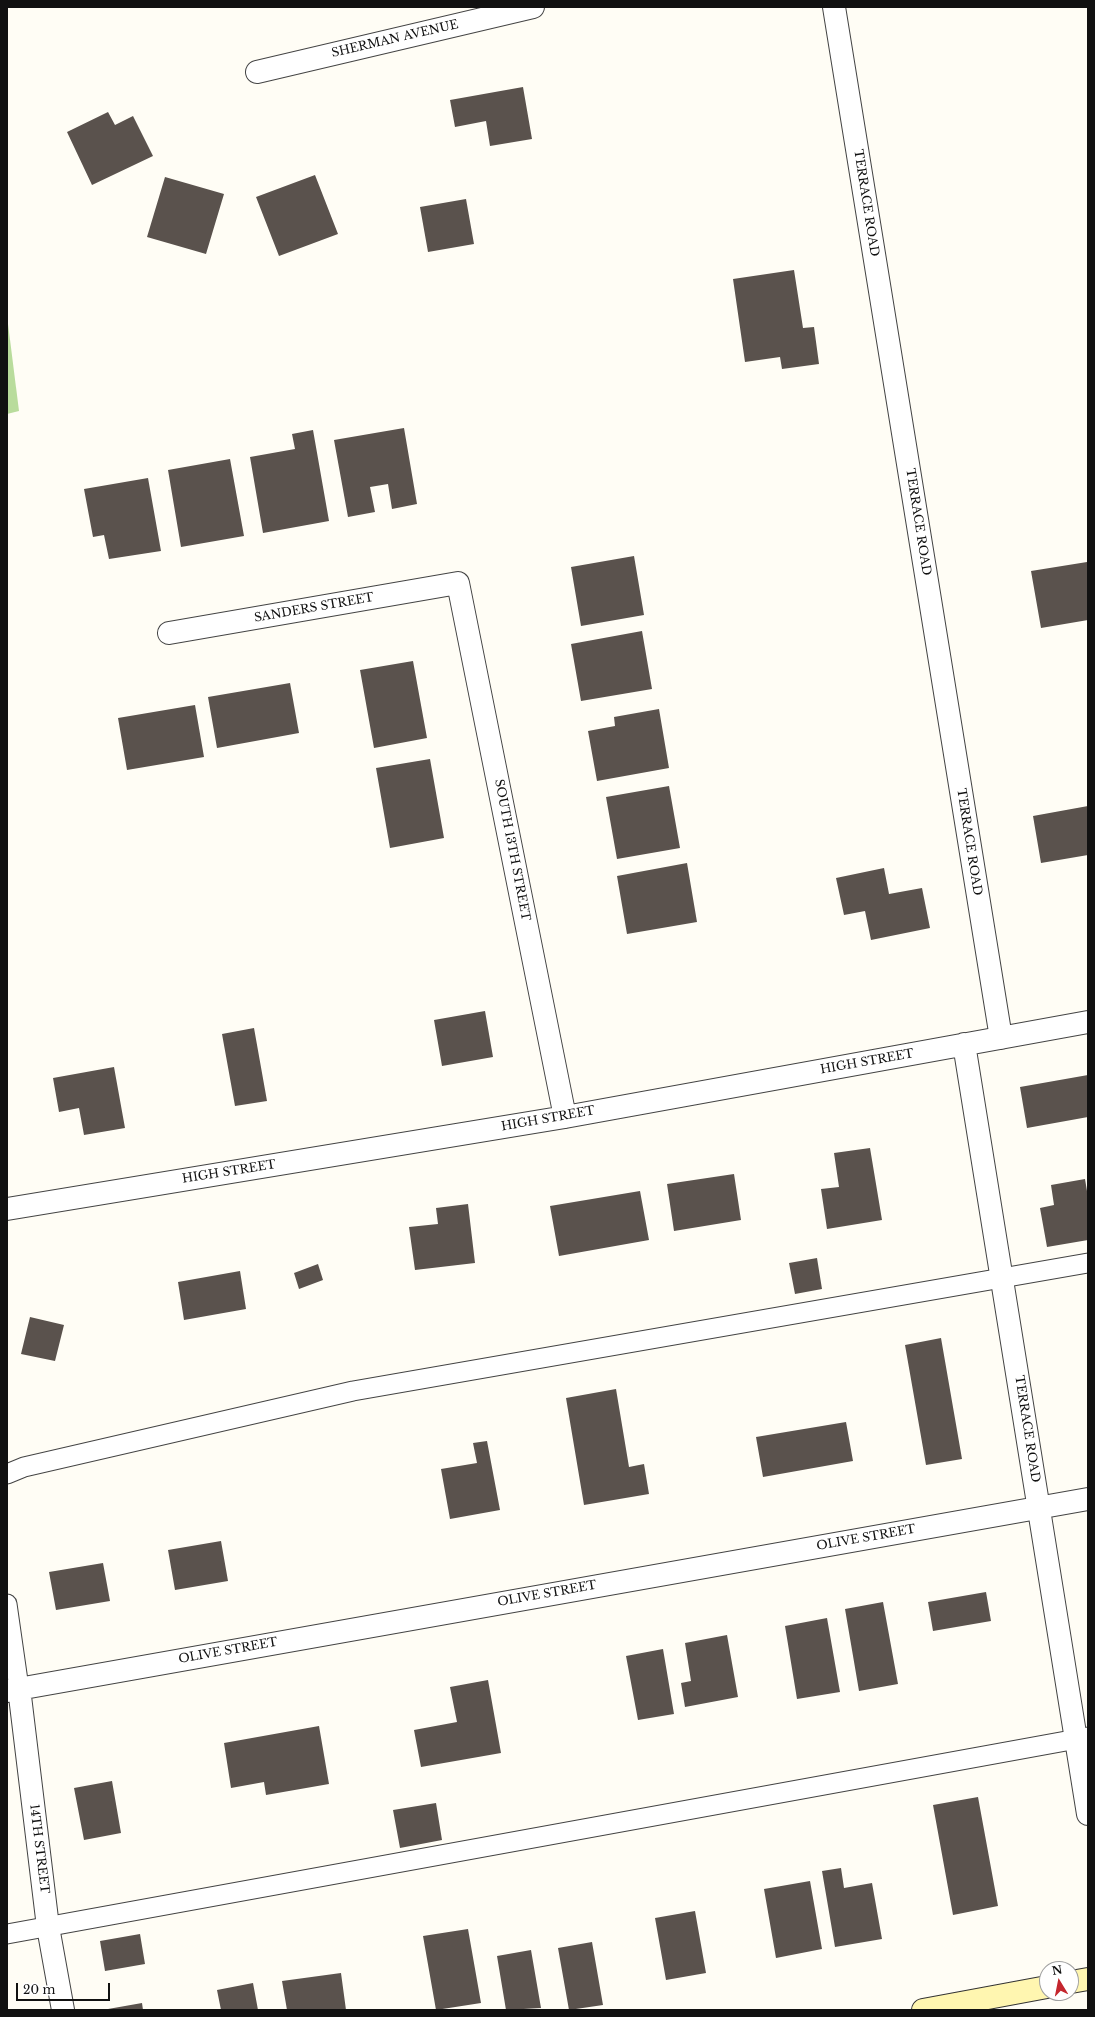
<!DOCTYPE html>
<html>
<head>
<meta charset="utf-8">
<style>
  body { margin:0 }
  #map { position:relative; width:1095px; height:2017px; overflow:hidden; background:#fffdf5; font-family:"Libre Baskerville",serif }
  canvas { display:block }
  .frame { position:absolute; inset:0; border:8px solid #111; pointer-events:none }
  .north { position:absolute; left:1039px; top:1961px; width:40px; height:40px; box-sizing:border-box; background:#fff; border:1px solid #a0a0a0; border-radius:50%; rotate:350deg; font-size:11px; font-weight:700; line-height:16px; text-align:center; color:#111 }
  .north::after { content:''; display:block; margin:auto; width:14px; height:18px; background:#c4262e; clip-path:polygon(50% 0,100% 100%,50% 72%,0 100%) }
  .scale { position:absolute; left:16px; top:1983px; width:94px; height:18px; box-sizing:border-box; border:2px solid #111; border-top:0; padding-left:5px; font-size:12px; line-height:14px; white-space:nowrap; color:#111; -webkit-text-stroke:3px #fff; paint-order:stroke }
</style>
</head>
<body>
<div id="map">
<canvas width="1095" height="2017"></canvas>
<div class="frame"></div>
<div class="north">N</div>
<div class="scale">20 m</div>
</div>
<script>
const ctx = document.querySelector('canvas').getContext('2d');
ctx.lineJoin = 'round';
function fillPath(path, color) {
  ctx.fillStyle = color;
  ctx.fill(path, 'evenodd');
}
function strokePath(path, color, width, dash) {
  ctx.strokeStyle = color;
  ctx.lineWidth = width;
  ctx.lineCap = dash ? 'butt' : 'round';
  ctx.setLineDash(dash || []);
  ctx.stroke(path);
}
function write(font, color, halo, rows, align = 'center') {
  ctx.font = font + ' "Libre Baskerville",serif';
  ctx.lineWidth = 4;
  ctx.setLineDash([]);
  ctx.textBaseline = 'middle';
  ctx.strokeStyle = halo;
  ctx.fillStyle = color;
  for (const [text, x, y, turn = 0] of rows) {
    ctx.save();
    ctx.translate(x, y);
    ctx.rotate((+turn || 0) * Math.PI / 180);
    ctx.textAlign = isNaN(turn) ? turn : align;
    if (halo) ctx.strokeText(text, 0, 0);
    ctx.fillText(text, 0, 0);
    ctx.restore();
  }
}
const forest = new Path2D(`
  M7 316 19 411 7 414Z`);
const building = new Path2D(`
  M523 87 532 139 490 146 486 121 455 127 450 100Z
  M108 112 115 125 133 116 153 156 92 185 67 132Z
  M315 175 338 234 279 256 256 197Z
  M165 177 224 194 206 254 147 237Z
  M466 199 474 244 428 252 420 207Z
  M794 270 803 328 814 327 819 364 782 369 780 357 745 362 733 279Z
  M404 428 417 504 392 509 388 484 370 487 375 512 348 517 334 440Z
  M313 430 329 521 263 533 250 457 295 449 292 434Z
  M230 459 244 536 181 547 168 470Z
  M148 478 161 551 109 559 104 535 93 537 84 489Z
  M634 556 644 615 581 626 571 567Z
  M1087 562 1088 620 1041 628 1031 571Z
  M642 631 652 689 581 701 571 644Z
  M413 661 427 738 374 748 360 670Z
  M290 683 299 733 217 748 208 697Z
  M195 705 204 757 127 770 118 718Z
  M659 709 669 768 597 781 588 731 615 726 614 717Z
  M430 759 444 838 390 848 376 768Z
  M669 786 680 848 617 859 606 797Z
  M1088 806V855L1041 863 1033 816Z
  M687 863 697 922 627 934 617 876Z
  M884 868 889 894 922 888 930 928 871 940 865 911 844 915 836 878Z
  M485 1011 493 1057 442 1066 434 1020Z
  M254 1028 267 1101 235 1106 222 1034Z
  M114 1067 125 1128 84 1135 79 1108 59 1112 53 1078Z
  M1088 1075V1117L1027 1128 1020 1087Z
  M870 1148 882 1220 827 1229 821 1189 839 1187 834 1153Z
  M734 1174 741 1220 674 1231 667 1184Z
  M1085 1179 1088 1197V1240L1047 1247 1040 1208 1054 1205 1051 1185Z
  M640 1191 649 1240 559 1256 550 1206Z
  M468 1204 475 1263 415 1270 409 1227 438 1224 436 1208Z
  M817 1258 822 1289 795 1294 789 1263Z
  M318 1264 323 1280 299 1289 294 1273Z
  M240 1271 246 1309 184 1320 178 1282Z
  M30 1317 64 1325 55 1361 21 1354Z
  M941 1338 962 1459 926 1465 905 1345Z
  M616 1389 629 1467 644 1464 649 1494 584 1505 566 1398Z
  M846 1422 853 1461 763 1477 756 1437Z
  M487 1441 500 1510 450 1519 441 1469 477 1463 473 1443Z
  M221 1541 228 1581 175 1590 168 1550Z
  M103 1563 110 1601 56 1610 49 1572Z
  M986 1592 991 1621 933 1631 928 1602Z
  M883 1602 898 1684 859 1691 845 1609Z
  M827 1618 840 1692 797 1699 785 1626Z
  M727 1635 738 1697 685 1707 681 1683 691 1681 685 1643Z
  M663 1649 674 1714 638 1720 626 1656Z
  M488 1680 501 1753 421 1767 414 1730 457 1722 450 1687Z
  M319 1726 329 1784 266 1795 264 1782 231 1788 224 1743Z
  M112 1781 121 1833 84 1840 74 1788Z
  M978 1797 998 1906 953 1915 933 1805Z
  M436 1803 442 1840 400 1848 393 1810Z
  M841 1868 844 1888 872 1883 882 1939 835 1947 822 1871Z
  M810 1881 822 1949 776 1958 764 1889Z
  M695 1911 706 1973 666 1980 655 1918Z
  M468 1929 481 2003 436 2010 423 1936Z
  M140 1934 145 1964 105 1971 100 1941Z
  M592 1942 603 2005 569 2010 558 1948Z
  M531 1950 541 2008 506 2010 497 1956Z
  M341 1973 346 2010H287L282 1981Z
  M253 1983 258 2010H221L217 1990Z
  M142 2003 143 2010H108V2009Z`);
const service = new Path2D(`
  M7 1474 24 1467 353 1391 1088 1263
  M7 1604 19 1688
  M7 1934 1088 1737`);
const minor = new Path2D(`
  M834 7 1001 1038
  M257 72 533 7
  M169 633 458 583 565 1117
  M964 1044 1088 1814
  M7 1209 565 1117 1088 1022
  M19 1688 48 1927 63 2010
  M7 1691 1088 1499`);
const secondary = new Path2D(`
  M1071 1982 1088 1979
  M923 2010 1047 1987`);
const streetNames = [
  ["SHERMAN AVENUE",395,39,-13],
  ["TERRACE ROAD",866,203,81],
  ["TERRACE ROAD",918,522,81],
  ["SANDERS STREET",314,608,-10],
  ["TERRACE ROAD",969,842,81],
  ["SOUTH 13TH STREET",512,850,79],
  ["HIGH STREET",867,1062,-10],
  ["HIGH STREET",548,1119,-10],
  ["HIGH STREET",229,1172,-9],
  ["TERRACE ROAD",1027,1429,81],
  ["OLIVE STREET",866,1538,-10],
  ["OLIVE STREET",547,1594,-10],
  ["OLIVE STREET",228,1651,-10],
  ["14TH STREET",39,1849,83]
];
fillPath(forest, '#b9dc9c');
fillPath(building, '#5a524d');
strokePath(service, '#444', 21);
strokePath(minor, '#444', 24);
strokePath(secondary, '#333', 24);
strokePath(service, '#fff', 19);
strokePath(minor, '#fff', 22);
strokePath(secondary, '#fff6b0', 22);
write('12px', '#111', '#fff', streetNames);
</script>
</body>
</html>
